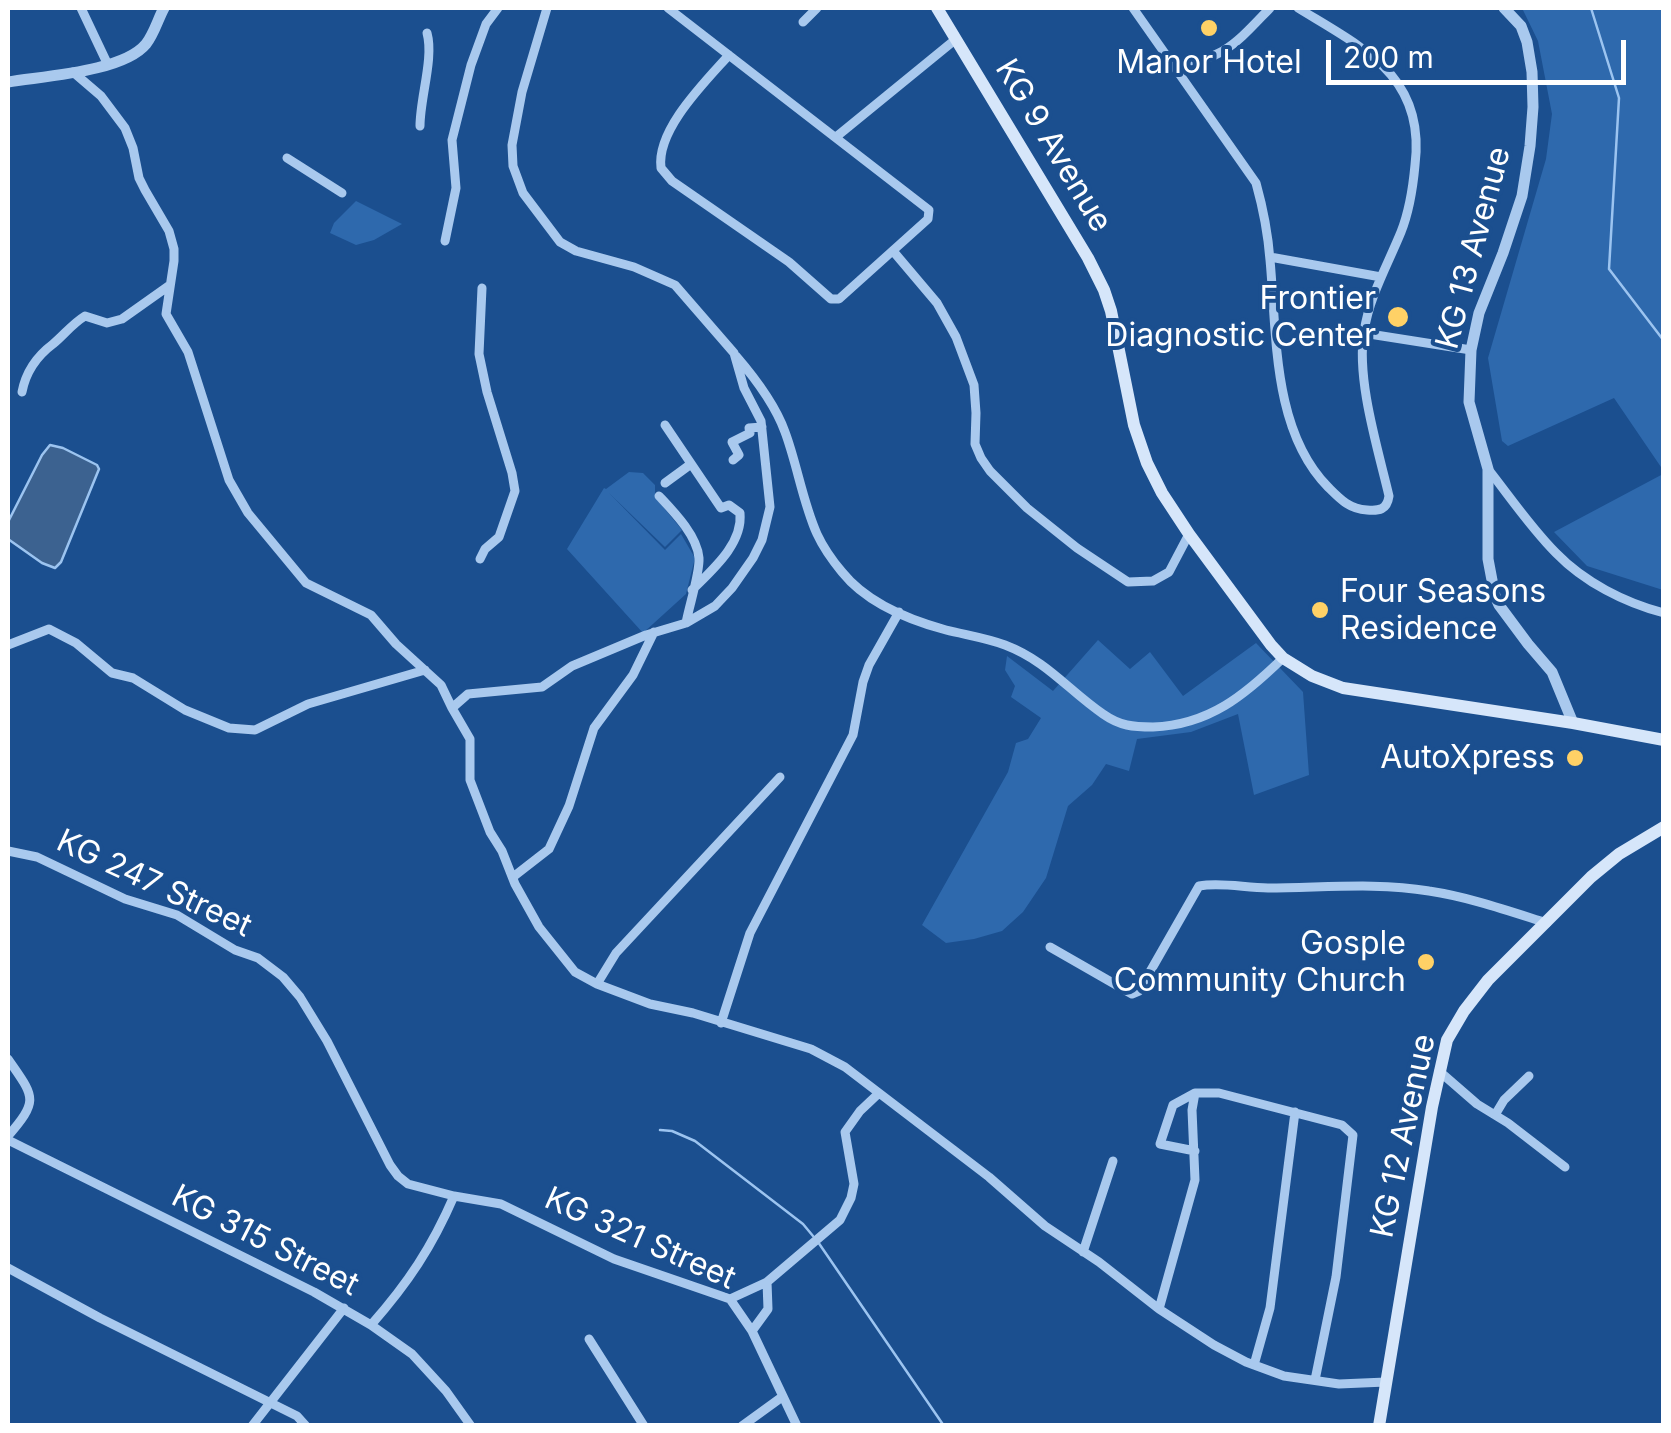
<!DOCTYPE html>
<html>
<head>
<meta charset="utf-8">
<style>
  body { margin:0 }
  #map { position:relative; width:1671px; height:1433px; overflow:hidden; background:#1b4f8f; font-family:Inter,sans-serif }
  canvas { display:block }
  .frame { position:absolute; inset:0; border:10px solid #fff; pointer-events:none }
  .scale { position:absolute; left:1326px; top:40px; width:300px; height:45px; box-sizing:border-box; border:5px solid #fff; border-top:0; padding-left:12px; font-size:30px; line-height:35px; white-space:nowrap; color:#fff; -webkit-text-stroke:8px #1b4f8f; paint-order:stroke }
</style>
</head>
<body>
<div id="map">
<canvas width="1671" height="1433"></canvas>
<div class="frame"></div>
<div class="scale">200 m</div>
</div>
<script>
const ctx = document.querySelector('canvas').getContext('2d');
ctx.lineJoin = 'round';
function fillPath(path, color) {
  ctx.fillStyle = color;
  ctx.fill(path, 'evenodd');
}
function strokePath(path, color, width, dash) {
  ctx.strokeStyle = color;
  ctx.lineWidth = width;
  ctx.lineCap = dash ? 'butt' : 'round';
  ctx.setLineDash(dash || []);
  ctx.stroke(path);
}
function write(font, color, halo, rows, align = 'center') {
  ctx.font = font + ' Inter,sans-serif';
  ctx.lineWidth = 8;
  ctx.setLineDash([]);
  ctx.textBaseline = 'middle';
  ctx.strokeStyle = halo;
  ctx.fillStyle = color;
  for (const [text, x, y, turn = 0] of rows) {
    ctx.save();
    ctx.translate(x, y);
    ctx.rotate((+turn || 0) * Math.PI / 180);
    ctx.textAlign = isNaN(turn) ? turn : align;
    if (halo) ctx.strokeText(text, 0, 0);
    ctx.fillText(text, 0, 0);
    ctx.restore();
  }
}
const green = new Path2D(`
  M1522 8H1663V470L1614 398 1508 446 1502 441 1488 358 1546 159 1552 114 1538 41Z
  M356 201 402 224 374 240 356 245 330 233 334 223Z
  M629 472 643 473 655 485V497L682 530 665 547 609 493 665 550 681 534 695 558 686 594 643 633 567 549 604 488 606 489Z
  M1663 474V590L1587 566 1554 532Z
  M1098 640 1130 669 1150 652 1183 696 1256 643 1303 692 1309 775 1254 795 1238 714 1191 732 1137 739 1129 771 1106 764 1092 785 1068 806 1046 878 1023 912 1002 931 974 939 946 943 922 925 1008 772 1016 743 1028 739 1041 718 1011 697 1015 686 1005 670 1007 656 1053 691Z`);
const water = new Path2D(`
  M50 445 63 448 97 465 99 469 61 562 55 568 42 563 8 539V522L42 455Z`);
const stream = new Path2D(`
  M1591 8 1619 98 1609 269 1664 341
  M660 1130 672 1131 695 1141 803 1224 813 1236
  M818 1242 944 1426`);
const minor = new Path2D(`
  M81 8 108 65
  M547 8 522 92 512 145 513 166 523 193 560 242 576 251 634 267 675 285 734 353 744 388 761 421 770 507 762 540 753 558 732 588 715 606 686 623 646 635 572 666 542 687 468 694 452 708 470 739V780L490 832 502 851 515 884 539 927 575 972 597 984 650 1004 693 1013 811 1049 845 1067 989 1177 1045 1226 1099 1262 1159 1309 1214 1345 1246 1362 1284 1376 1339 1384 1386 1382
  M668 8 929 210 928 219 839 299H831L789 262 672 181 661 168C656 130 705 82 729 55
  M1133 8 1256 183C1263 208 1268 234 1270 260 1277 334 1272 430 1328 487 1340 499 1349 509 1367 510 1379 511 1387 510 1389 496 1378 449 1356 379 1364 332 1369 297 1388 264 1401 232 1409 212 1413 187 1415 165 1426 76 1363 48 1298 8
  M803 22 817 8
  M1170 60C1219 67 1239 40 1270 8
  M73 72 101 96 125 128 133 148 139 178 145 190 169 231 174 249V261L166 314 188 352 229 480 248 513 306 583 371 615 396 644 441 685 452 708
  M420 126C420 98 434 58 427 33
  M836 137 956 39
  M287 158 342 193
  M445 241 456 188 452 140 471 65 486 24 498 8
  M893 251 937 303 956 337 974 385 976 413 975 444 981 458 990 471 1027 508 1077 548 1128 582 1153 581 1169 572 1189 534
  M1270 257 1381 277
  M1363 333 1471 350
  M736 356C755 378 775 404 785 432 797 464 803 503 817 534 823 547 832 560 842 572 866 602 909 620 946 630 966 635 986 638 1005 645 1047 661 1068 690 1103 714 1120 726 1133 727 1153 727 1209 725 1245 695 1283 658
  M22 392C26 371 37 356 53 344 64 335 72 324 85 316L107 323 122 319 170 285
  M665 425 721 508 729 505 740 513C743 544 712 570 692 590
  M733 460 739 455 732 442 750 433 749 428 762 427
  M1488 469C1510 497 1531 528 1556 553 1584 582 1625 603 1664 613
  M665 483 691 464
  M659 496C673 511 697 535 699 558 700 573 689 606 686 623
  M480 559 485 549 499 537 515 491 512 473 487 392 479 354 482 288
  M8 645 49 629 76 643 112 673 133 678 185 710 229 728 255 730 308 704 425 670
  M8 851 37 857 125 899 177 915 235 950 258 958 283 977 300 997 327 1041 390 1165 398 1176 408 1184 454 1196 501 1204 614 1259 730 1299 752 1331 797 1426
  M513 877 549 849 569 806 594 728 633 675 654 632
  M1050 947 1132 994 1139 991 1199 886C1222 882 1245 888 1268 888 1321 888 1377 882 1429 891 1469 897 1509 911 1547 923
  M597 984 616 953 780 777
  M721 1023 750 933 853 735 863 682 869 665 899 612
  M8 1059C34 1097 40 1099 8 1136
  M1439 1071 1477 1104 1508 1123 1565 1167
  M1495 1115 1504 1100 1529 1076
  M8 1140 314 1292 371 1325 412 1354 446 1391 471 1426
  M1195 1151 1160 1144 1173 1105 1195 1093H1219L1342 1125 1353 1135 1336 1277 1315 1380
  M1083 1252 1113 1161
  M8 1268 100 1318 297 1416 306 1426
  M730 1299 767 1282 840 1220 851 1198 854 1184 845 1132 860 1111 878 1094
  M1159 1309 1195 1180 1192 1110 1195 1093
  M371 1325C408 1283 432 1247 454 1196
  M752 1331 768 1309 767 1282
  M589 1339 644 1426
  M1254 1365 1270 1308 1295 1112
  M252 1426 344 1308
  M742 1426 782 1397`);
const tertiary = new Path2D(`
  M1504 8 1521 26 1527 42 1532 72 1533 107 1530 146 1522 196 1503 253 1479 313 1471 350 1469 402 1488 469V559L1495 596 1499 605 1528 644 1552 672 1573 723
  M8 82C43 76 123 72 146 44 154 34 158 19 164 8`);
const secondary = new Path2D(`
  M937 8 1088 258 1104 290 1111 311 1134 425 1147 463 1162 493 1189 534 1271 645 1283 658 1312 676 1343 688 1573 723 1664 740
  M1379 1426 1432 1107 1447 1040 1464 1011 1488 980 1591 877 1619 854 1664 827`);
const markers = [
  [1209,28,10,"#ffd166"],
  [1398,317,12,"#ffd166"],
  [1320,610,10,"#ffd166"],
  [1575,758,10,"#ffd166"],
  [1426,962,10,"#ffd166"]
];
const poiNames = [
  ["Manor Hotel",1209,63,"center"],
  ["Frontier",1376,299],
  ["Diagnostic Center",1376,336],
  ["Four Seasons",1340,592,"left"],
  ["Residence",1340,629,"left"],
  ["AutoXpress",1555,758],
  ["Gosple",1406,944],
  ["Community Church",1406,981]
];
const streetNames = [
  ["KG 9 Avenue",1053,146,59],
  ["KG 13 Avenue",1474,248,-75],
  ["KG 247 Street",154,884,25],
  ["KG 12 Avenue",1404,1136,-78],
  ["KG 321 Street",640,1239,24],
  ["KG 315 Street",265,1241,27]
];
fillPath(green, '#2e69ad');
fillPath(water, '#3c6290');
strokePath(water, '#9cc4f0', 2.5);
strokePath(stream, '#9cc4f0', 2.5);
strokePath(minor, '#a9c9ee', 9);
strokePath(tertiary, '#a9c9ee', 11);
strokePath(secondary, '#d6e6fa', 12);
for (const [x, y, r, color] of markers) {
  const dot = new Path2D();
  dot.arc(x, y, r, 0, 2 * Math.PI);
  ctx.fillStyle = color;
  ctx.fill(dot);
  strokePath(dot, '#1b4f8f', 4);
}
write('32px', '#fff', '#1b4f8f', poiNames, 'right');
write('32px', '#fff', '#1b4f8f', streetNames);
</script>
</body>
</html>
